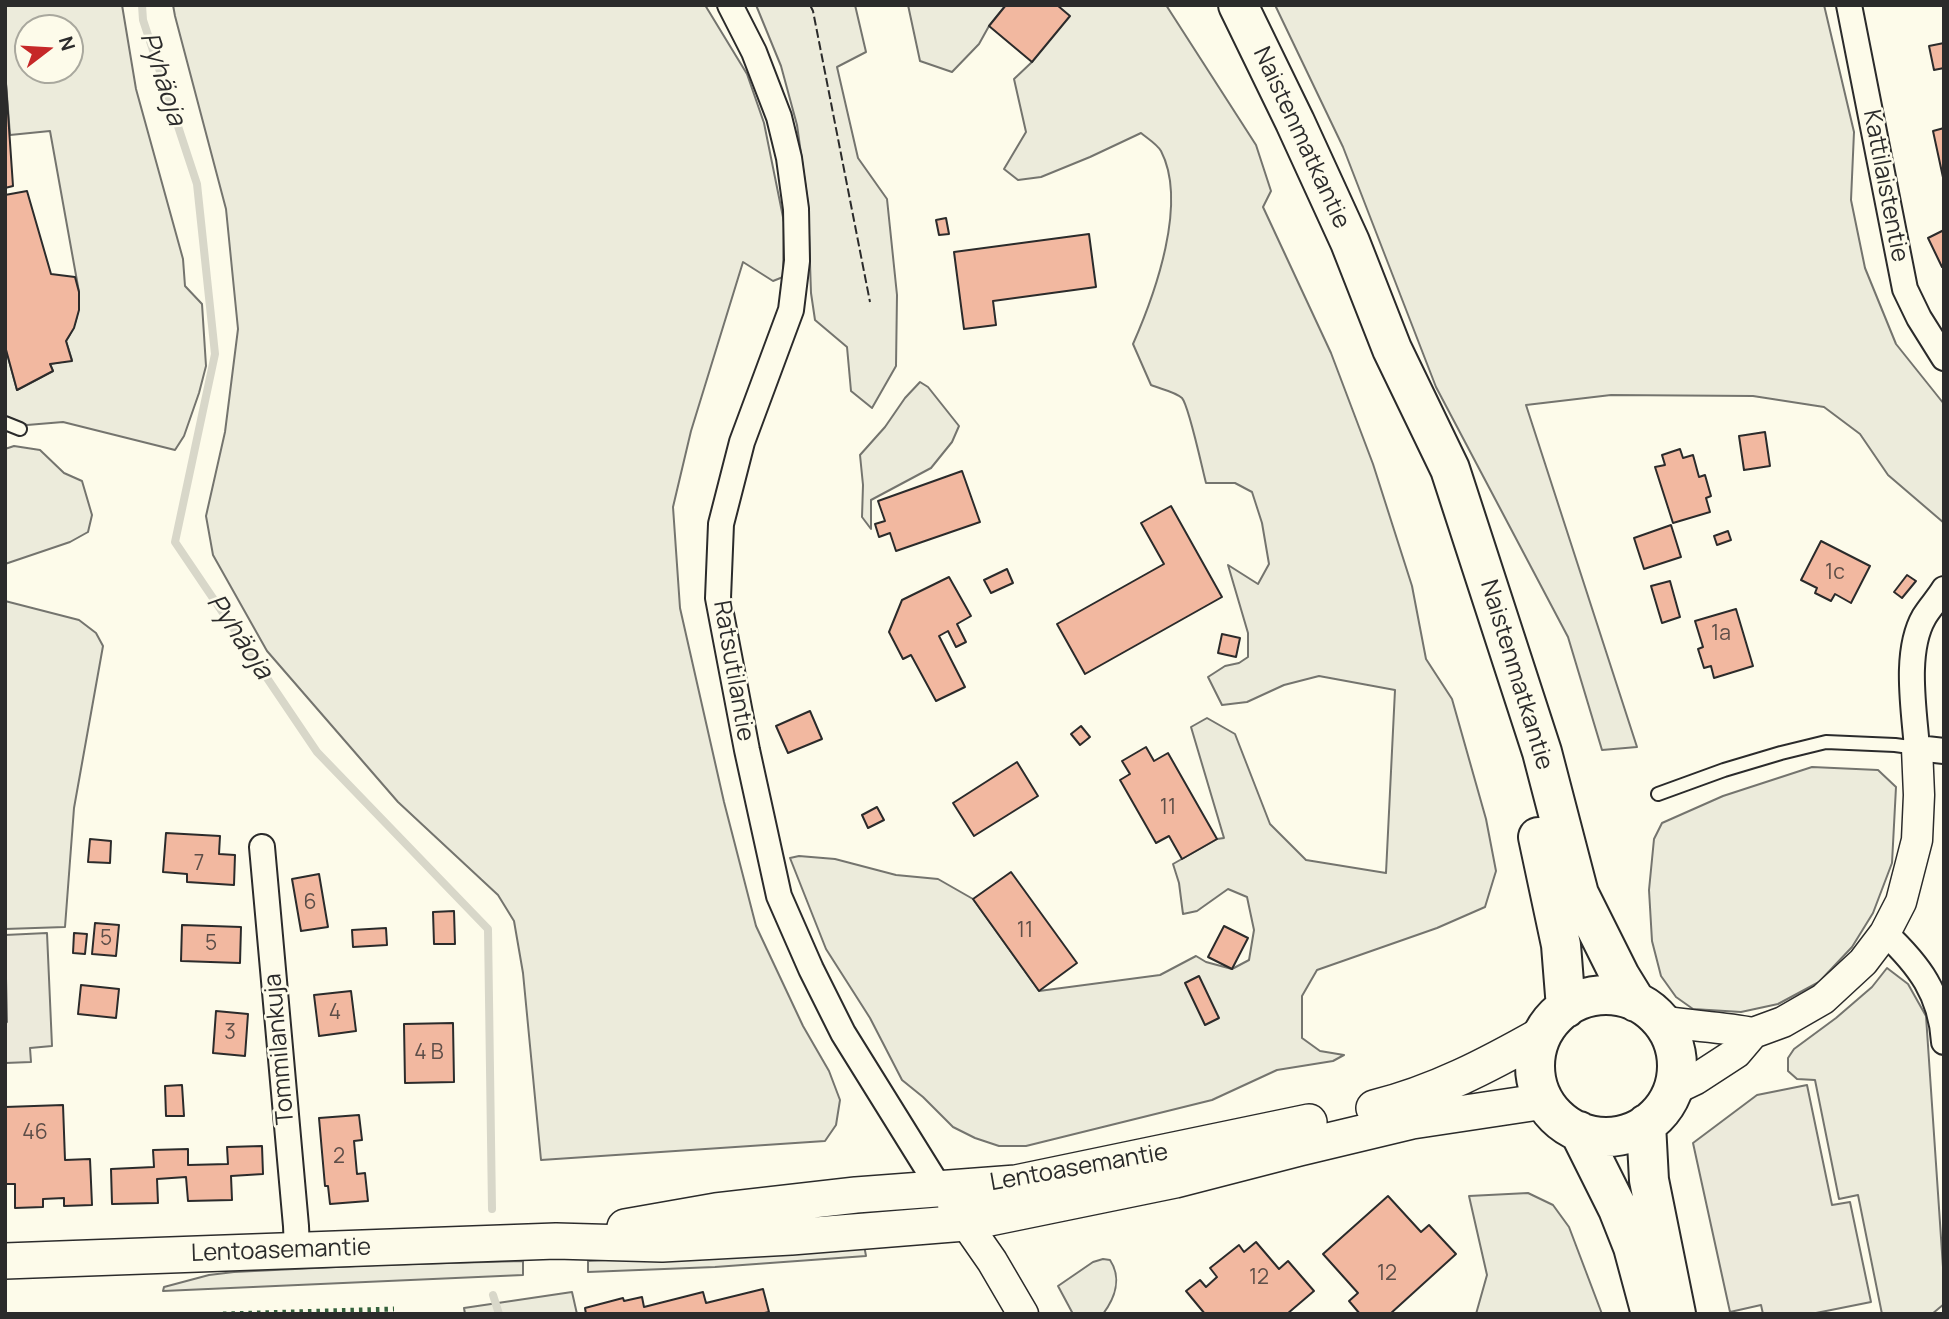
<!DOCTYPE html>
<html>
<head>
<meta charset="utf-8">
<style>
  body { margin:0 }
  #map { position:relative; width:1949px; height:1319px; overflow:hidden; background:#fdfbea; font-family:Manrope,sans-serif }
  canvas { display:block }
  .frame { position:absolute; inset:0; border:7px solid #2b2b2b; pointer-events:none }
  .north { position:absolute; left:14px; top:14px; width:70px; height:70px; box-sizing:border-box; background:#fdfbea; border:2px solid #a9a89e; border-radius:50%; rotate:73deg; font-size:19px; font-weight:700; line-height:28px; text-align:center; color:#2b2b2b }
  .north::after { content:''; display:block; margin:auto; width:24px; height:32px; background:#c62828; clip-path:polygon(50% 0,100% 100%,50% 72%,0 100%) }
</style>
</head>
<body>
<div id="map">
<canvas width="1949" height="1319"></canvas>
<div class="frame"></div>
<div class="north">N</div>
</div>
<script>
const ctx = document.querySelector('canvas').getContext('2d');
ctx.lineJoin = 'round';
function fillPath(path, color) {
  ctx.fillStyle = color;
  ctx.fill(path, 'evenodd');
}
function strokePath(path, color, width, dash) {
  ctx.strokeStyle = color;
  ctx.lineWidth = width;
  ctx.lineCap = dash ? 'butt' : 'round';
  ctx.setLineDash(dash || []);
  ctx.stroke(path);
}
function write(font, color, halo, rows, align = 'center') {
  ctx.font = font + ' Manrope,sans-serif';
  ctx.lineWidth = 5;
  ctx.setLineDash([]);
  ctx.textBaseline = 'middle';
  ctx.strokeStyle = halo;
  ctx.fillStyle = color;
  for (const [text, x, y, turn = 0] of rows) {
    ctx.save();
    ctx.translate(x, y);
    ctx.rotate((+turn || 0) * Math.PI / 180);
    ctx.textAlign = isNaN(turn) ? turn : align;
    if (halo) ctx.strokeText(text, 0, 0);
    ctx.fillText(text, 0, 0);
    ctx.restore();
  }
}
const green = new Path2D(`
  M5 5H122L136 89 183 259 185 286 202 304 206 366 199 393 184 436 175 450 63 422 27 425 5 416V346L17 390 53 371 50 364 72 360 66 341C77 325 79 311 79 292L50 131 10 135 5 70ZM28 28H70V70H28Z
  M173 5H705L747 74 764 123 784 222 783 277 773 281 743 262 691 431 673 507 680 608 724 802 756 926 803 1026 829 1071 840 1100 836 1125 825 1141 541 1160 523 973 514 921 498 895 398 802 267 651 213 555 206 516 225 432 238 329 226 209 175 16Z
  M756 5H855L866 52 837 67 858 158 887 199 897 295 896 366 872 408 851 391 847 347 815 320 811 293 808 204 797 125 781 66Z
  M908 5H1006L989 26 979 44 952 72 920 61Z
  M1057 5H1166L1256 145 1271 191 1263 207 1331 353 1373 464 1412 586 1426 659 1452 699 1486 819 1496 871 1485 907 1437 928 1317 970 1302 996V1038L1320 1051 1344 1055 1333 1061 1277 1070 1212 1100 1026 1146H999L975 1138 953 1127 923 1097 902 1080 870 1018 826 949 790 858 799 856 835 859 896 875 938 879 973 899 1039 991 1160 975 1196 956 1206 962 1232 969 1249 960 1254 930 1247 897 1228 889 1197 911 1183 914 1179 883 1173 864 1217 839 1224 838 1191 727 1207 718 1235 734 1270 824 1306 860 1386 873 1395 690 1319 676 1284 685 1247 702 1222 705 1208 677 1225 666 1239 663 1248 657V633L1228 565 1258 584 1269 564 1262 523 1252 492 1235 483H1206C1202 468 1189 406 1182 398 1174 391 1160 389 1151 385L1133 344C1155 294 1188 203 1161 151 1157 144 1147 138 1141 133L1090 157 1041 177 1018 180 1004 169 1026 132 1014 79 1032 62Z
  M1275 5H1824L1854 132 1851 200 1865 268 1896 344 1944 404V523L1888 475 1860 434 1824 407 1753 396 1611 395 1526 405 1637 747 1602 750 1568 637 1436 387 1343 147Z
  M920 382 928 387 959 426 952 442 931 468 871 500V529L862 517 863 485 860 455 885 427 905 398Z
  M14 446 40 450 64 473 82 481 92 515 88 532 70 542 5 564V449Z
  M5 601 79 620 96 633 103 646 74 808 65 927 5 929Z
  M1812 767 1878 770 1896 787 1892 863 1873 913 1852 947 1819 982 1778 1004 1741 1012 1693 1009 1676 997 1661 976 1652 941 1649 890 1654 839 1662 823 1723 796Z
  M1887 968 1908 984 1926 1016 1944 1282V1304L1932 1314H1882L1858 1195 1839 1199 1815 1080 1797 1079 1788 1071V1058L1794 1049 1836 1018 1872 987Z
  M1528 1193 1553 1205 1569 1227 1602 1314H1476L1487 1275 1469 1196Z
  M864 1245 866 1256 715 1267 588 1272V1261Z
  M1103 1259 1110 1260C1122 1278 1115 1298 1103 1314H1073L1058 1286 1093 1262Z
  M523 1261V1275L163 1291 164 1287 209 1275 234 1272 376 1265Z
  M572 1292 577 1314H465L464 1308Z`);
const parking = new Path2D(`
  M47 933 52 1046 30 1048 31 1062 5 1063V1023L7 1022 5 935Z
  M1807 1085 1832 1205 1850 1202 1871 1302 1811 1314H1763L1761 1305 1730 1312 1693 1143 1757 1095Z`);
const stream = new Path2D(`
  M142 5 143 20 197 184 215 354 175 542 317 752 488 929 492 1209
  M493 1295 499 1314`);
const building = new Path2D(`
  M1006 5H1057L1070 16 1032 62 989 26Z
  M1944 43V68L1934 70 1929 46Z
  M5 70 13 186 5 188Z
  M1944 128V182L1933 131Z
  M27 191 51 274 75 277 79 292V310L74 328 66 341 72 361 50 364 53 371 17 390 5 346V195Z
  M946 218 949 234 939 235 936 220Z
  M1944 230V267H1942L1928 238Z
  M1089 234 1096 287 993 301 996 325 964 329 954 252Z
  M1765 432 1770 466 1744 470 1739 436Z
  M1680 449 1683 458 1693 455 1699 477 1705 475 1711 496 1706 498 1710 512 1673 523 1655 467 1665 465 1662 455Z
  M962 471 980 522 896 551 890 533 879 537 875 524 885 521 878 501Z
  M1171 506 1222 597 1085 674 1057 624 1164 564 1141 523Z
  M1671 525 1681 557 1644 569 1634 538Z
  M1728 531 1731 540 1717 545 1714 536Z
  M1821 541 1870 566 1851 603 1835 594 1831 601 1815 593 1817 588 1801 580Z
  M1007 569 1013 583 991 593 984 580Z
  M1907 575 1916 581 1902 598 1894 592Z
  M949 577 971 616 957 624 966 642 956 647 948 631 939 636 965 687 936 701 911 655 903 659 889 632 902 600Z
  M1670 581 1680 617 1662 623 1651 586Z
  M1736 609 1753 666 1714 678 1711 666 1704 668 1698 649 1703 647 1695 621Z
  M1222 634 1240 638 1236 657 1218 653Z
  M810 711 822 739 788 753 776 726Z
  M1081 726 1090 737 1080 745 1071 734Z
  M1146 747 1154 761 1168 753 1217 839 1182 859 1169 836 1156 843 1120 780 1130 774 1122 761Z
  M1017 762 1038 796 974 836 953 803Z
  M877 807 884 820 868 828 862 815Z
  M166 833 220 836 219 854 235 855 234 885 187 882V874L163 872Z
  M90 839 111 841 110 863 88 862Z
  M1011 872 1077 963 1039 991 973 899Z
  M319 874 328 927 301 931 292 879Z
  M454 911 455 944H434L433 912Z
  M95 923 119 925 116 956 92 954Z
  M182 925 241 927 240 963 181 961Z
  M1224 926 1248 938 1232 969 1208 957Z
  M386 928 387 945 353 947 352 930Z
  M74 933 87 934 85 954 73 953Z
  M1199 976 1219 1018 1205 1025 1185 983Z
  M81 985 119 989 116 1018 78 1014Z
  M351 991 356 1031 319 1036 314 995Z
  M216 1011 248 1014 245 1056 213 1053Z
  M453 1023 454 1082 405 1083 404 1024Z
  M182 1085 184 1116H166L165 1086Z
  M63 1105 65 1160 90 1159 92 1205 64 1206V1198L43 1199V1207L15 1208V1184H5V1107Z
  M359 1115 362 1140 354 1141 357 1174 365 1173 368 1201 330 1204 328 1186H325L319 1118Z
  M262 1146 263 1174 231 1176 232 1200 188 1201 186 1177 157 1179 158 1203 112 1204 111 1169 154 1167 153 1150 188 1149V1165L228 1164 227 1147Z
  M1388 1196 1421 1232 1429 1225 1456 1254 1390 1314H1360L1349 1301 1358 1293 1323 1254Z
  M1256 1242 1279 1269 1288 1261 1314 1291 1287 1314H1205L1186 1291 1200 1280 1206 1287 1217 1277 1210 1268 1239 1245 1244 1252Z
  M763 1289 769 1312 760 1314H586L585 1308 623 1298 624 1301 642 1297 644 1307 703 1292 706 1303Z`);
const service = new Path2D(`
  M5 423 20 429
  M1658 794 1724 770 1781 753 1826 742 1895 745 1917 748`);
const minor = new Path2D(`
  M730 5 754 52 779 117 789 158 796 209 797 261 791 310 742 442 721 524 718 598 747 750 779 896 811 969 843 1033 940 1189
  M1849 5 1905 289 1919 318 1944 358
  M1944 589C1938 599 1930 607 1924 617 1904 652 1914 709 1917 748L1944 751
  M262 847 296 1226 297 1250
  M1885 933C1919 965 1941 994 1944 1042`);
const tertiary = new Path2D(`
  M1660 1021C1691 1026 1722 1027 1753 1033
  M1673 1090 1696 1079 1736 1053 1753 1033 1783 1022 1823 999 1863 962 1885 933 1901 902 1917 840 1919 795 1917 748
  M953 1205 992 1261 1023 1314`);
const secondary = new Path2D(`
  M1374 1108C1435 1093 1488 1065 1543 1034
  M625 1227 716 1211 856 1195 1016 1183 1309 1122
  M5 1261 556 1241 662 1244 791 1237 965 1223 1175 1180 1299 1148 1412 1121 1545 1101`);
const primary = new Path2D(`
  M1238 5 1295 122 1350 242 1392 349 1450 469 1542 752 1579 894 1620 976 1636 1002
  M1538 837 1561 945 1566 1008
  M1535 1066a71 71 0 1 1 142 0a71 71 0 1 1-142 0Z
  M1646 1124 1649 1180 1676 1314
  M1579 1131 1618 1209 1633 1247 1651 1314`);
const hedge = new Path2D(`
  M223 1314 394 1309`);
const fence = new Path2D(`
  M810 5 813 11 870 302`);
const numberNames = [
  ["1c",1835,573],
  ["1a",1721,634],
  ["11",1168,808],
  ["7",199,864],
  ["6",310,903],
  ["11",1025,931],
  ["5",106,939],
  ["5",211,944],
  ["4",335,1013],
  ["3",230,1033],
  ["4 B",429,1053],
  ["46",35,1133],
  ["2",339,1157],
  ["12",1387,1274],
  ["12",1259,1278]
];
const streetNames = [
  ["Naistenmatkantie",1301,138,65],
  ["Kattilaistentie",1885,186,79],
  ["Ratsutilantie",733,671,80],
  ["Naistenmatkantie",1516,675,73],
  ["Tommilankuja",280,1049,-95],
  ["Lentoasemantie",1079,1168,-10],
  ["Lentoasemantie",281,1251,-2]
];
const waterNames = [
  ["Pyhäoja",162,79,72],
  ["Pyhäoja",239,637,56]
];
fillPath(green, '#ecebdb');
strokePath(green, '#74746e', 2);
fillPath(parking, '#eceadb');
strokePath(parking, '#74746e', 2);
strokePath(stream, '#d8d7c9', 8);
fillPath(building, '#f2b8a0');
strokePath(building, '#2b2b2b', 2);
strokePath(service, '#2b2b2b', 16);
strokePath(minor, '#2b2b2b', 28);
strokePath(tertiary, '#2b2b2b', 33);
strokePath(secondary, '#2b2b2b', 38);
strokePath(primary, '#2b2b2b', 42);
strokePath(service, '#fdfbea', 12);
strokePath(minor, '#fdfbea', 24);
strokePath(tertiary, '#fdfbea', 30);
strokePath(secondary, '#fdfbea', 35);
strokePath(primary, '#fdfbea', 38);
strokePath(hedge, '#34623c', 5, [3.5, 5]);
strokePath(fence, '#2b2b2b', 2, [9, 3.5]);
write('21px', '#5d4e48', null, numberNames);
write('24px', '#2b2b2b', '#fdfbea', streetNames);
write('italic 26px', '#2b2b2b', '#fdfbea', waterNames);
</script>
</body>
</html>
